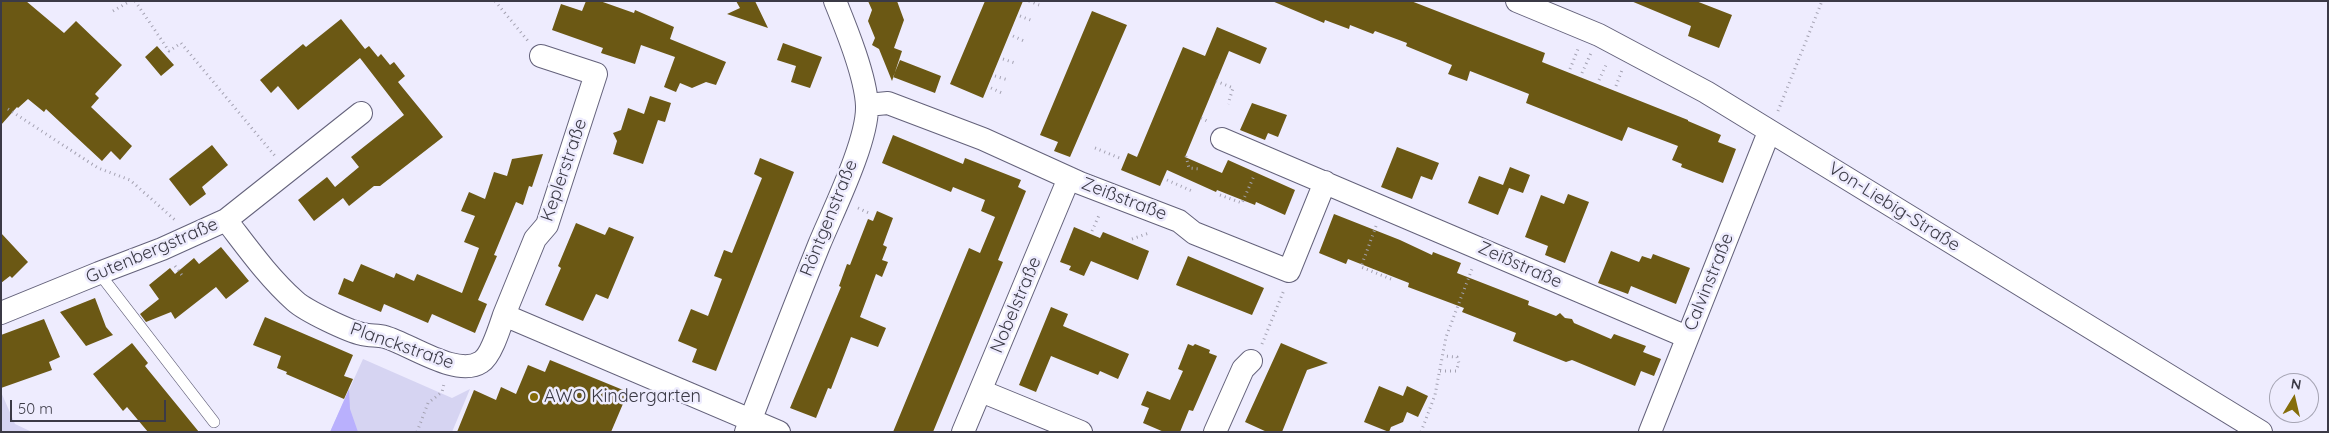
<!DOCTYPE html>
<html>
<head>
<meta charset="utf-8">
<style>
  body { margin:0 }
  #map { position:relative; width:2329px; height:433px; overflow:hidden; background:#eeecfe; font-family:Quicksand,sans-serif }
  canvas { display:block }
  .frame { position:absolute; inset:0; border:2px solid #3b3a46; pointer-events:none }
  .north { position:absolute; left:2269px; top:373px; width:50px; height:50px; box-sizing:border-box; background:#eeecfe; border:1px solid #a6a5b4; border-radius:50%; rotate:9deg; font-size:14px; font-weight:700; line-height:20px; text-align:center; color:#3b3a46 }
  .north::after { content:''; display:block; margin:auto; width:18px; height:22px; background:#856d0a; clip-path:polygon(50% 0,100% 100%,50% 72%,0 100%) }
  .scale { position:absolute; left:10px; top:400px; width:156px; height:22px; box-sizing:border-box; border:2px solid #3b3a46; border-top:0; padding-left:6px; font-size:15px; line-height:18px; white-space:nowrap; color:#3b3a46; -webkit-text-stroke:4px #eeecfe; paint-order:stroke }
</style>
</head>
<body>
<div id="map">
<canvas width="2329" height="433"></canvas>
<div class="frame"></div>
<div class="north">N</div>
<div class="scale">50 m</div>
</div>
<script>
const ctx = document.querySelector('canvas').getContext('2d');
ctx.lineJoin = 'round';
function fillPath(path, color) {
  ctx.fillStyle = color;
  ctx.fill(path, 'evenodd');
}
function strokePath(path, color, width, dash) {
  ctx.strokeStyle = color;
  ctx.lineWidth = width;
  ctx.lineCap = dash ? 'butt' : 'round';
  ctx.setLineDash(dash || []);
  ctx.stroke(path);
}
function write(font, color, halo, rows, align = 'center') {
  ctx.font = font + ' Quicksand,sans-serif';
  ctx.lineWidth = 5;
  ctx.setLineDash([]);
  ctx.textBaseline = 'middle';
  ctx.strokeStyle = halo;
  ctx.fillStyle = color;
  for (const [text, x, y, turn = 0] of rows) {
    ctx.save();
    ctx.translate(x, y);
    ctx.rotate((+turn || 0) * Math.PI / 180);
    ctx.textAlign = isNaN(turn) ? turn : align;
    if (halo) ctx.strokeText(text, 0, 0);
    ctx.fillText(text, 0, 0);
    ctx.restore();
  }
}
const green = new Path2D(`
  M363 359 452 398 470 389 452 432H330Z
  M1 392 15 424 32 432H1Z`);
const forest = new Path2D(`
  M349 389 350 409 358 432H330Z`);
const building = new Path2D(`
  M1 1H26L64 33 76 21 122 65 95 94 99 98 91 107 132 146 120 160 111 151 102 161 46 109 44 112 28 99 18 108 17 107 1 125Z
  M586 1H600L634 13 635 10 674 27 670 39 726 62 716 85 706 82 692 88 680 83 676 92 664 87 675 57 641 45 635 64 601 53 603 48 552 30 561 4 582 11Z
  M736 1H755L768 28 727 14 740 8Z
  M868 1H897L904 20 894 48 902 51 892 81 879 49 872 45 875 38 868 21 872 10Z
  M985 1H1023L983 98 950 84Z
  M1272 1H1411L1545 53 1542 62 1688 120V121L1721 135 1718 142 1736 149 1723 183 1681 167 1682 164 1672 160 1678 146 1628 127 1622 141 1526 103 1529 94 1470 71 1467 81 1448 74 1452 65 1406 46 1407 43 1375 31 1373 34 1350 25 1349 29 1325 20 1324 23Z
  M1631 1H1696L1732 15 1719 48 1688 36 1691 26Z
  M1092 11 1127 25 1070 157 1054 151 1058 142 1040 135Z
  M341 19 365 49 369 46 378 57 381 54 390 65 394 62 405 76 398 82 443 137 380 186H374L349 206 343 198 314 221 298 200 327 177 335 187 359 167 351 157 404 115 360 58 298 110 278 86 271 93 260 80 303 44 306 47Z
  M1217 27 1267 48 1260 64 1229 51 1185 157 1222 173 1228 160 1295 190 1285 215 1256 202 1255 205 1217 190 1216 192 1167 170 1160 186 1121 170 1128 153 1137 157 1183 47 1205 56Z
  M783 43 822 57 810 88 791 82 796 66 777 60Z
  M157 46 174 65 161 76 145 57Z
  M900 60 941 76 935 93 893 77Z
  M650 96 671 103 665 122 658 120 643 164 613 154 617 141 613 133 621 130 628 108 644 114Z
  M1252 103 1287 115 1278 137 1268 133 1265 140 1240 130Z
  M893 135 963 164 965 158 1021 180 1018 187 1026 191 998 260 1003 262 933 432H893L969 248 980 253 995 217 981 211 985 200 953 187 951 192 882 163Z
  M212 145 228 165 202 187 206 194 190 206 169 179Z
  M1397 147 1439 163 1432 180 1421 176 1412 199 1381 187Z
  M543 154 532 187 529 186 523 205 516 202 494 255 497 256 478 300 487 304 475 333 432 314 428 323 384 304 381 312 338 294 344 278 353 282 361 264 394 278 396 273 414 281 417 274 462 293 479 248 464 242 475 216 461 211 469 192 485 199 494 172 507 176 512 159Z
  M760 158 794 172 716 371 692 362 697 349 678 341 691 309 708 316 722 279 714 276 724 250 732 253 762 178 754 174Z
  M1510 167 1530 175 1523 193 1509 188 1498 215 1468 203 1479 176 1503 185Z
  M1568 194 1589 202 1565 263 1545 255 1548 246 1525 237 1541 195 1564 204Z
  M877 211 893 218 883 245 887 247 882 260 888 262 882 277 876 274 860 317 886 328 878 347 851 337 831 389 828 388 816 418 790 408 841 287 839 286 847 264 850 265 868 219 873 221Z
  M1334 214 1400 240 1432 255 1433 252 1461 263 1457 273 1529 301 1528 305 1556 316 1560 313 1565 318 1572 319 1574 323 1611 339 1614 334 1646 346 1643 352 1661 359 1654 376 1641 371 1635 386 1572 360 1566 362 1513 341 1516 333 1462 312 1464 308 1408 287 1409 283 1348 259 1346 264 1319 253Z
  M576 223 605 235 609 227 634 237 608 299 596 294 583 321 545 305 561 268 558 266Z
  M1074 227 1100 238 1103 232 1149 251 1138 280 1091 261 1084 276 1069 270 1071 266 1060 262Z
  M1 233 28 262 12 278 10 276 1 283Z
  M221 247 249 281 226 299 216 287 175 319 171 312 146 322 140 314 159 299 149 285 170 268 175 274 194 258 199 264Z
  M1611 251 1639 262 1642 256 1651 259 1653 254 1690 268 1676 304 1631 286 1628 294 1598 283Z
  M1188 256 1264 288 1252 315 1176 285Z
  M95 298 106 327 113 335 86 346 60 312Z
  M1051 307 1068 314 1063 326 1129 354 1118 379 1100 371 1098 375 1051 356 1036 392 1019 385Z
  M265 317 353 355 344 376 353 379 344 399 286 374 287 372 277 368 281 356 253 345Z
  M44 319 60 357 49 362 52 370 1 388V335Z
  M132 343 148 363 145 366 199 432H148L127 407 123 411 93 374Z
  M1281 343 1328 363 1307 370 1282 432H1267L1245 422Z
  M1188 344 1193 346 1195 344 1210 350 1209 353 1217 356 1193 411 1189 410 1180 432H1164L1143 423 1149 408 1141 405 1147 391 1170 400 1183 371 1178 369Z
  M550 360 628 392 611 432H457L474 390 496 400 501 387 516 394 528 365 545 372Z
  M1379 386 1403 396 1407 386 1428 396 1418 417 1407 412 1403 422 1391 427 1389 432 1364 422Z`);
const path = new Path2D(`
  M135 1 169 51 181 43 275 156
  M495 1 528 41
  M1029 1 1039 5
  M113 11 130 1
  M1020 16 1033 21
  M1013 36 1024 41
  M1003 59 1015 63
  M1570 69 1578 49
  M1582 73 1591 53
  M995 76 1008 80
  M1599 80 1607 63
  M1216 81 1233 88 1228 104
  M1616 86 1622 70
  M991 88 1002 93
  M8 109 98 168 130 180 175 220
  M1778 111 1822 1
  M1201 118 1209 122
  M1095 148 1122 159
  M1186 156 1189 168 1201 169
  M1167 180 1192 191
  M1220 195 1242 203 1254 176
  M858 208 871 214
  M1376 226 1361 267 1391 279
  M1092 231 1100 213
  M1132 239 1149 233
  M175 266 184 278
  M1262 344 1284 290
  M1440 371H1456L1459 363 1457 357 1443 356
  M417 432 428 403 442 392 444 384
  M1421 432 1435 395 1446 337 1472 269`);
const lane = new Path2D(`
  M99 273 214 422`);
const street = new Path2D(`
  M1517 1 1599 35 1706 92 2261 432
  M867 105 888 103 983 139 1080 183 1179 221 1194 233 1289 271 1325 182
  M1222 139 1687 337
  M226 220C247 247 268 277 295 301 306 311 348 331 362 334 370 336 378 335 385 337 410 344 457 378 481 362 491 356 500 327 504 315L779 432
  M1 313 99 273 162 249 226 220 361 113
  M504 315 535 239 547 225 596 74 541 56
  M981 391 1081 432
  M746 432C770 369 794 307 819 245 833 211 868 141 867 106 866 77 846 28 835 1
  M963 432 1069 178
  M1215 432 1243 369 1251 361
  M1650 432 1769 132`);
const markers = [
  [534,397,5,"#856d0a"]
];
const streetNames = [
  ["Keplerstraße",564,170,-71],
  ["Zeißstraße",1124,199,21],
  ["Von-Liebig-Straße",1894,207,32],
  ["Röntgenstraße",829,218,-68],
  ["Gutenbergstraße",152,251,-23],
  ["Zeißstraße",1520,265,24],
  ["Calvinstraße",1709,282,-68],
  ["Nobelstraße",1016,305,-67],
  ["Planckstraße",402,346,19]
];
const poiNames = [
  ["AWO Kindergarten",544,397]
];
fillPath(green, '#d6d4f2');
fillPath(forest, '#b9b0fd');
fillPath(building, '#6b5814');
strokePath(lane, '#64627b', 12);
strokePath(street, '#64627b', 24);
strokePath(path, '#a4a2b2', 3, [1, 4]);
strokePath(lane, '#fff', 11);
strokePath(street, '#fff', 22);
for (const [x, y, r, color] of markers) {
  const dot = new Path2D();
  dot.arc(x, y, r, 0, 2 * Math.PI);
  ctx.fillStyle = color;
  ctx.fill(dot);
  strokePath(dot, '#eeecfe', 2);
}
write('18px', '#3b3a46', '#eeecfe', streetNames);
write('18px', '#3b3a46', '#eeecfe', poiNames, 'left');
</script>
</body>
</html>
